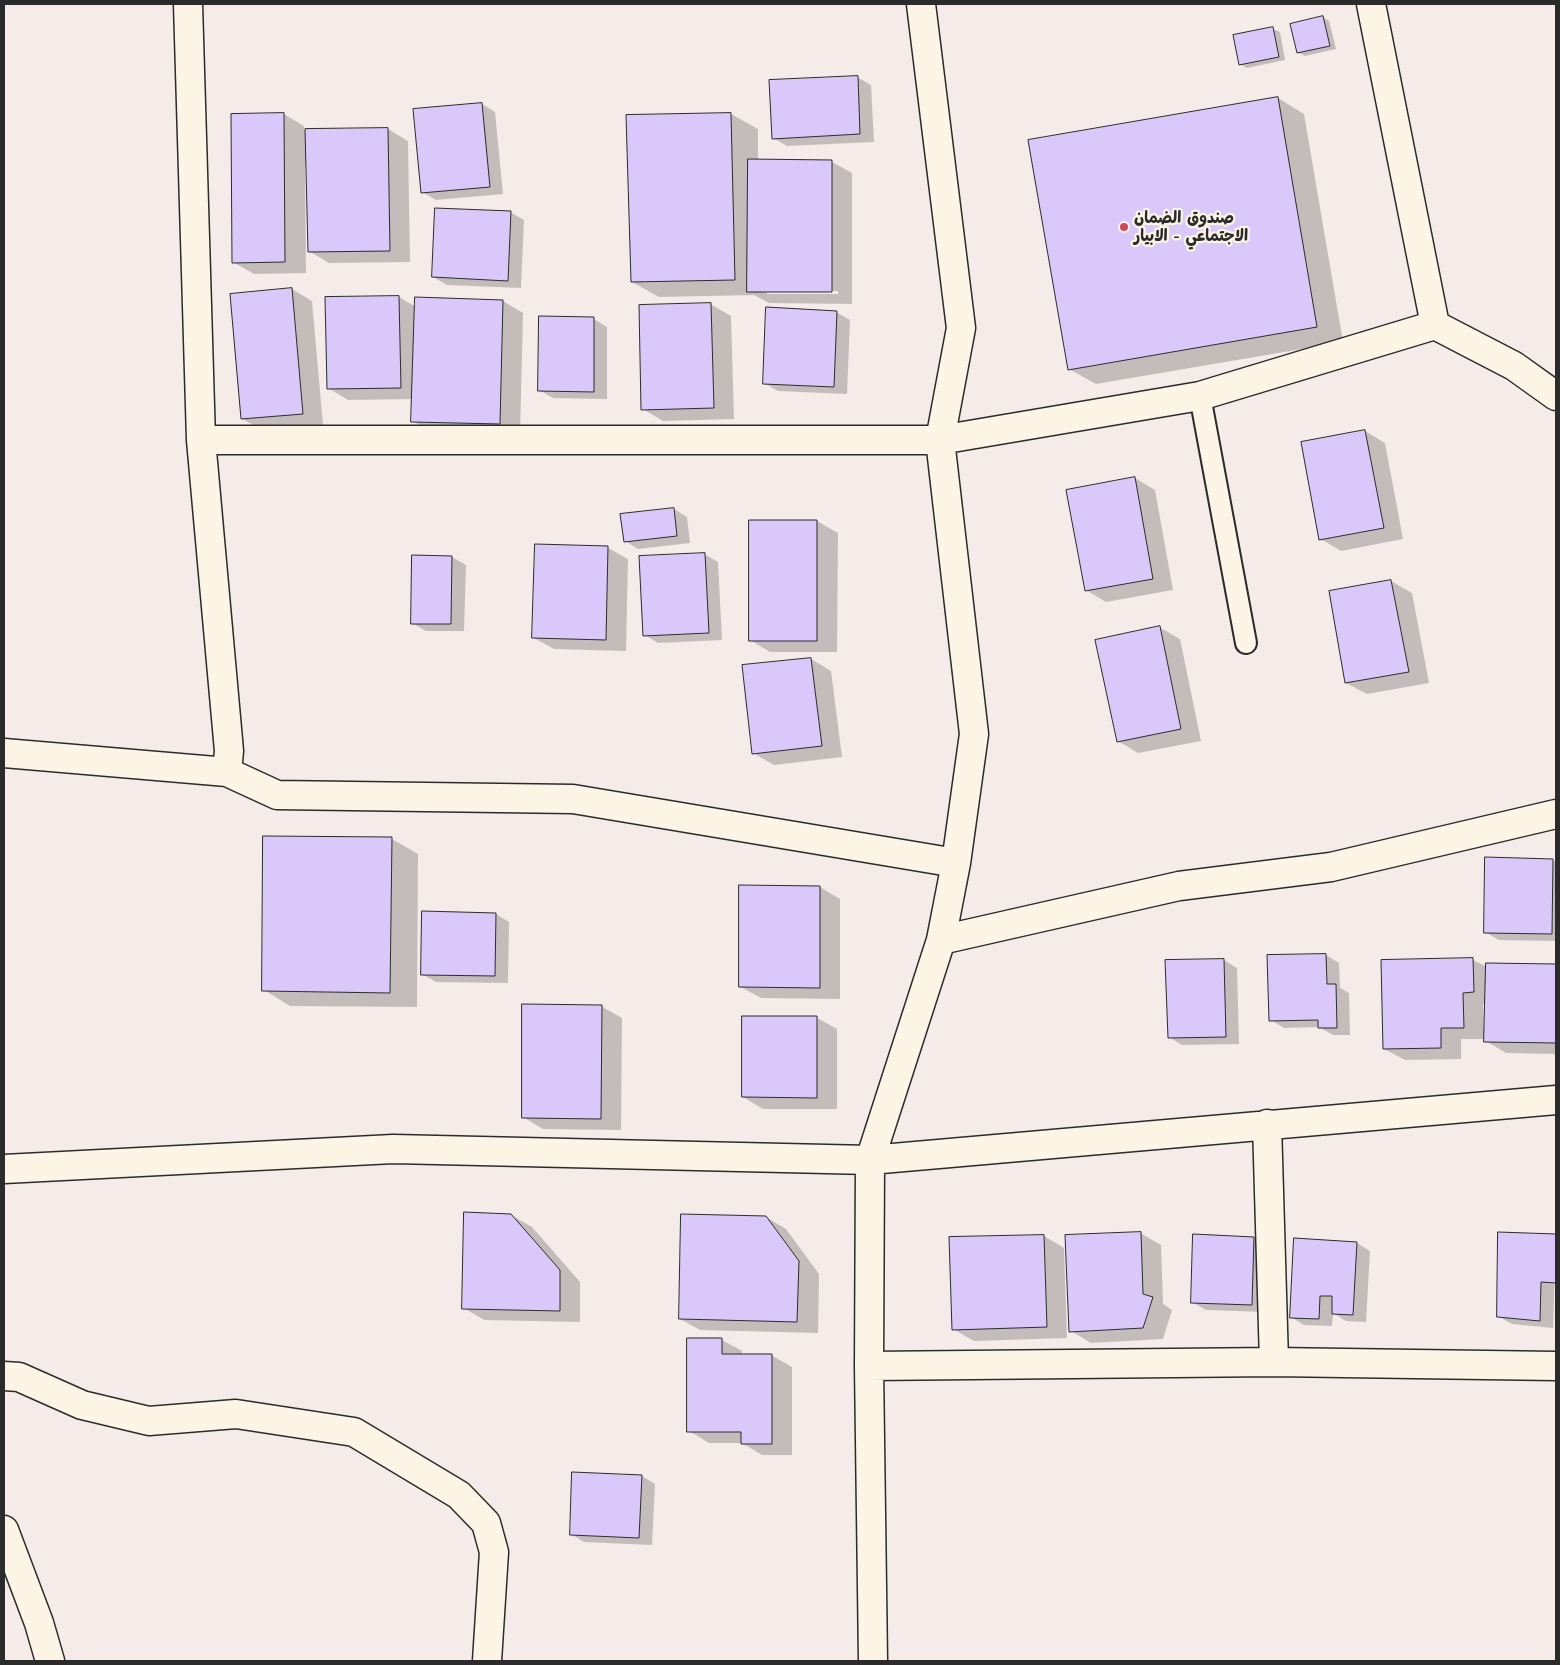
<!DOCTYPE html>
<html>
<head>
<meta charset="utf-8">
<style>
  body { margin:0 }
  #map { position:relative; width:1560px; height:1665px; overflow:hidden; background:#f5ece9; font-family:"Comic Neue",sans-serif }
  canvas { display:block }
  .frame { position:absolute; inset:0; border:5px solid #2b2b2b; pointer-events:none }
</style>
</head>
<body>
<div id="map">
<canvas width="1560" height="1665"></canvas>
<div class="frame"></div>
</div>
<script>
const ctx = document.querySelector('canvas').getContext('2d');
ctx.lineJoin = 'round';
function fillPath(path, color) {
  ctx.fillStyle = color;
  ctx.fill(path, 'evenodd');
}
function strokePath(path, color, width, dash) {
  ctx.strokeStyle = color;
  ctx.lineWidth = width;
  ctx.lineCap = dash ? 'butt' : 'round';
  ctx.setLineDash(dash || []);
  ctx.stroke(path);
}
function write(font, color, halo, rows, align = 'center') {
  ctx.font = font + ' "Comic Neue","Playpen Sans Arabic",sans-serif';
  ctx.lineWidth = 4.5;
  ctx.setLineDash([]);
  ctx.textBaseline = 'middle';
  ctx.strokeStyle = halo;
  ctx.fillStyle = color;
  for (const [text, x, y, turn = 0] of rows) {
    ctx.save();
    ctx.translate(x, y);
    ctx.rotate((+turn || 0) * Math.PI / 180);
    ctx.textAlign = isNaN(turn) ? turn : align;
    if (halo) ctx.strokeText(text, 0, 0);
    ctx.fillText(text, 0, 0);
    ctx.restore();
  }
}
const shadow = new Path2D(`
  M1323 17 1329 21 1336 49 1305 56 1299 53Z
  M1273 29 1280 32 1285 60 1247 68 1240 64Z
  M857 77 871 85 874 142 787 146 773 138Z
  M1278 98 1304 114 1343 342 1096 384 1069 369Z
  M482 104 495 112 503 194 436 200 422 192Z
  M284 114 304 126V130L388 129 408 141 410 262 329 263 309 251 307 164H305L306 273 254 274 233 262 232 115Z
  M731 114 758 129V161L832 162 852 173V304L769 303 754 295 659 297 632 282ZM767 291H838V294H767Z
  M510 212 524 220 521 288 447 285 433 277Z
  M292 289 312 301 323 425 263 430 242 419Z
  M399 297 416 307 503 301 523 313 520 435 433 433 413 421V399L348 400 328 388 327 298Z
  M710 304 731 316 734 419 663 421 643 409Z
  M836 312 850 320 847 394 778 391 764 383Z
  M594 319 607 327V399L553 398 539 390Z
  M1365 431 1385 443 1403 539 1341 551 1321 539Z
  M1135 478 1155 490 1173 590 1106 602 1086 590Z
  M674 509 687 517 690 543 638 549 625 541Z
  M750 521H817L838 533 837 652H770L750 640Z
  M536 546 608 548 628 559 626 651 554 649 534 638Z
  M704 554 718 562 722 640 658 643 645 635Z
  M413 557H452L466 565 464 631H426L412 623Z
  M1391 581 1412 593 1429 683 1367 694 1346 683 1330 592Z
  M1159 627 1180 639 1201 741 1138 753 1118 741Z
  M811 659 831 671 842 757 774 765 753 753Z
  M392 839 418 854 417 1007 290 1006 264 990Z
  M1552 860 1556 862V941L1499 940 1485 932Z
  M820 887 840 899V999L761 998 741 987Z
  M496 914 509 922 508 983 436 982 422 974Z
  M1326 955 1339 963 1340 988 1349 993 1350 1035H1333L1319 1027 1284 1028 1271 1020Z
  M1224 960 1237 968 1239 1044 1182 1045 1169 1037Z
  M1473 960 1487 967V964L1556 965V1054L1506 1053 1486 1041V1039H1461V1059L1405 1060 1384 1049 1382 962ZM1483 1004H1486V1028H1484Z
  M601 1006 622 1018 621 1130 543 1129 523 1117Z
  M817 1018 837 1029V1109H763L743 1097Z
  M511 1215 532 1227 580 1282V1322L484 1320 464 1308Z
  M766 1217 786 1229 819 1274 818 1333 700 1330 680 1319Z
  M1140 1233 1161 1245 1163 1304 1172 1310 1163 1339 1091 1343 1071 1331Z
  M1500 1233 1556 1235 1553 1328 1512 1324 1498 1316Z
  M1044 1236 1064 1248 1067 1338 974 1341 953 1329Z
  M1254 1238 1267 1246 1265 1312 1206 1310 1192 1302Z
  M1357 1243 1370 1251 1366 1322 1346 1321 1333 1313 1332 1326 1304 1325 1291 1317Z
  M722 1340 742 1351V1355H771L792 1367V1455H762L742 1443H709L689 1431Z
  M642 1476 655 1484 652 1545 584 1542 571 1534Z`);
const building = new Path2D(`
  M1323 16 1330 46 1297 53 1290 24Z
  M1273 27 1279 57 1239 65 1233 35Z
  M858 76 860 134 772 139 769 80Z
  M1278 97 1317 327 1068 370 1028 140Z
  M482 103 490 187 421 193 413 109Z
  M284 113 285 262 232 263 231 114Z
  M731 113 735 280 631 282 626 115Z
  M388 128 390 251 308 252 305 129Z
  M748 159 832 160V292H747Z
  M435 208 511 211 508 281 432 277Z
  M292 288 303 414 241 419 230 294Z
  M399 296 401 388 327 389 325 297Z
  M415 297 503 300 500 424 411 422Z
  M711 303 714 408 641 410 639 305Z
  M766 307 837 311 834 387 763 384Z
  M539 316 594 317V392L538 391Z
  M1365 430 1384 528 1319 540 1301 442Z
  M1135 477 1153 579 1085 591 1066 490Z
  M674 508 677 536 624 542 620 514Z
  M749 520H817V641H749Z
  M535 544 608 546 606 640 532 638Z
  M705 553 709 633 643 636 639 556Z
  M412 555 452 556 451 624H411Z
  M1391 580 1409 672 1345 683 1329 591Z
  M1160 626 1181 729 1117 742 1095 640Z
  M811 658 822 746 752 754 742 665Z
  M263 836 392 837 390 993 262 991Z
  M1485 857 1553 859 1552 934 1484 933Z
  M739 885 820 886V988L739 987Z
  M422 911 496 913 495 976 421 975Z
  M1326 954 1327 984H1336L1337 1028H1318V1020L1269 1021 1267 955Z
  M1473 958 1474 992 1463 993 1464 1028H1441V1048L1383 1049 1381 960Z
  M1224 959 1226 1037 1168 1038 1165 960Z
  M1486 963 1556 964V1043L1484 1042Z
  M522 1004 602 1005 601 1119 522 1118Z
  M742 1016H817V1098L742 1097Z
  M464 1212 511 1214 560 1270V1311L462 1309Z
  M681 1214 766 1216 799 1261 797 1322 679 1319Z
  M1141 1232 1143 1294 1153 1297 1143 1328 1069 1332 1065 1235Z
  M1498 1232 1556 1234V1283L1541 1282 1540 1321 1497 1317Z
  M1193 1234 1254 1237 1252 1305 1191 1303Z
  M1044 1235 1047 1327 952 1330 949 1237Z
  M1294 1238 1357 1242 1353 1315 1332 1314V1296H1320L1319 1319 1290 1318Z
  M687 1338H722V1354H772V1444H741V1432H687Z
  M572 1472 642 1475 639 1538 570 1535Z`);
const lane = new Path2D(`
  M1200 396 1246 643`);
const street = new Path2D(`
  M188 4 201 440 229 751 227 772 277 795 573 799 956 863
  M1435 325 1514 366 1556 396
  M201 440H940L1200 396 1435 325 1371 4
  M4 753 227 772
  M941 940 1179 886 1331 867 1556 814
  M1267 1124 1274 1362
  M4 1169 393 1149 870 1160 1556 1100
  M869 1366 1274 1362 1556 1366
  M4 1376 19 1377 82 1405 149 1421 236 1414 354 1432 459 1495 486 1523 494 1552 487 1661
  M4 1530 39 1623 50 1661
  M873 1661 869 1366 870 1160 941 940 956 863 974 734 940 440 961 328 921 4`);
const markers = [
  [1124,227,5,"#d1495b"]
];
const poiNames = [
  ["صندوق الضمان",1134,218],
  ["الاجتماعي - الابيار",1134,236]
];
fillPath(shadow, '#0003');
fillPath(building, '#d9c8f9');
strokePath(building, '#2b2b2b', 1);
strokePath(lane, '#2b2b2b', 24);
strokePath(street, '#2b2b2b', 31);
strokePath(lane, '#fcf5e5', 20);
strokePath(street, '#fcf5e5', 28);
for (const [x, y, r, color] of markers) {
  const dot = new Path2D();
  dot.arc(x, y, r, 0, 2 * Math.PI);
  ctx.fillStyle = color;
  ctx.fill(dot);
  strokePath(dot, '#fcf5e5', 2);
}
write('bold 16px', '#2b2b2b', '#fcf5e5', poiNames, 'left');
</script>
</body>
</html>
